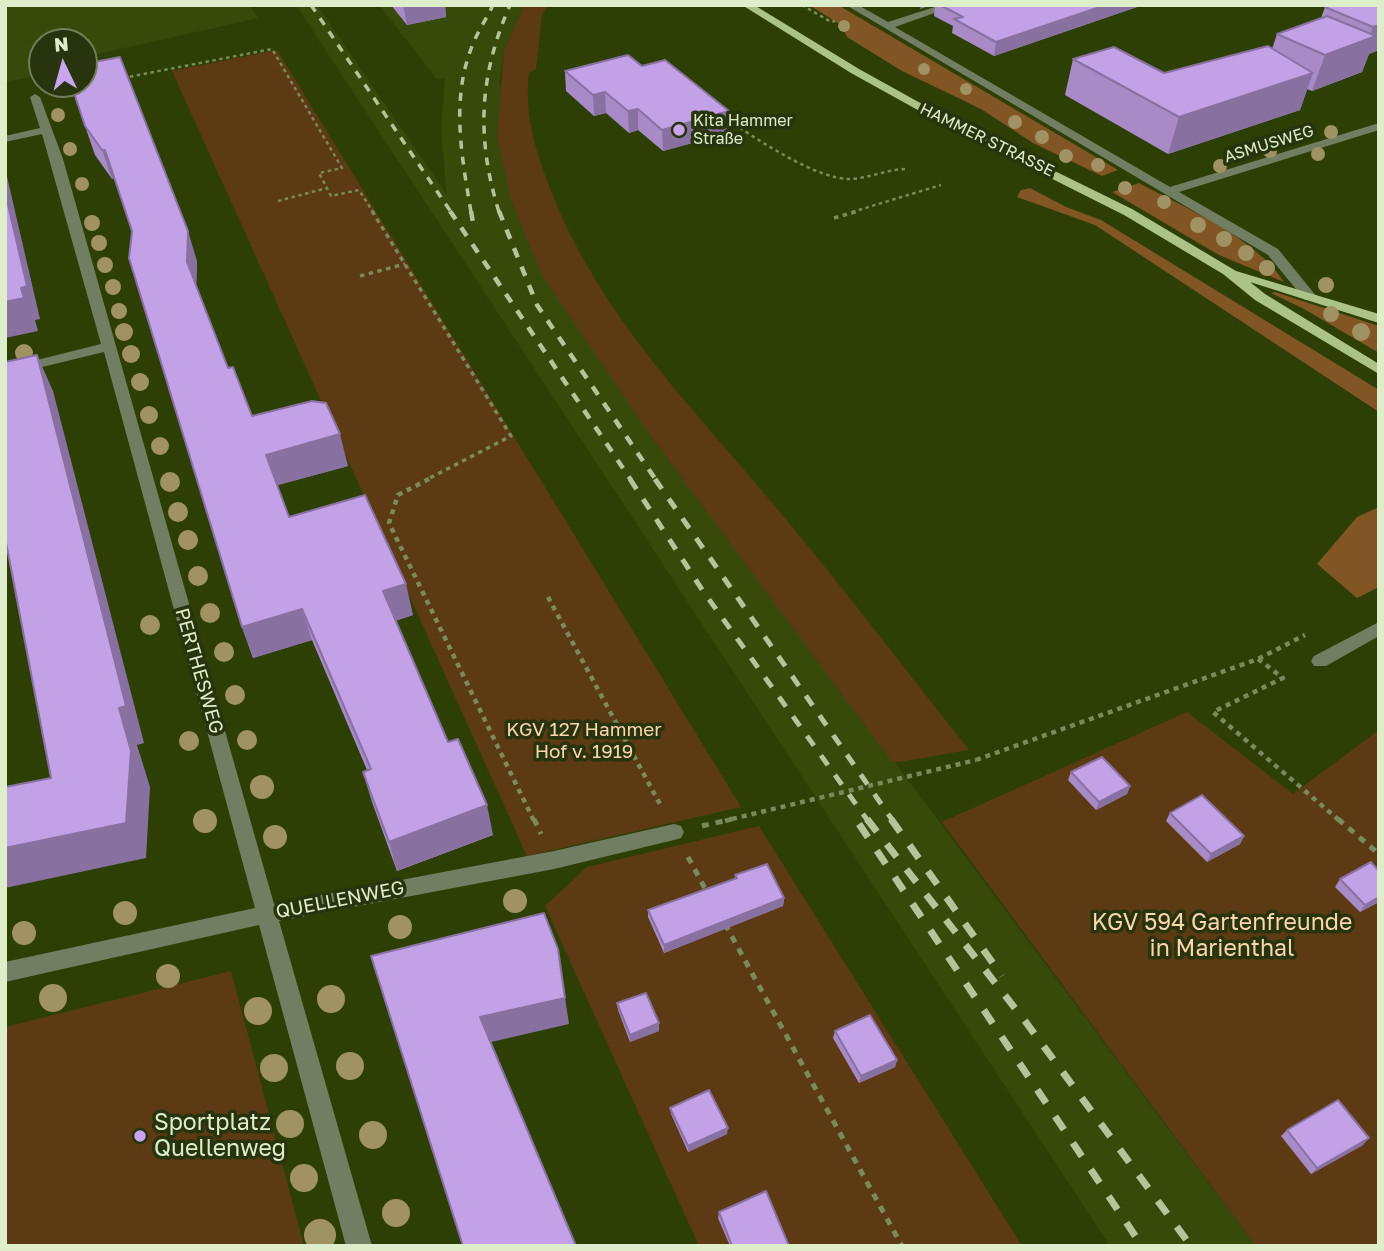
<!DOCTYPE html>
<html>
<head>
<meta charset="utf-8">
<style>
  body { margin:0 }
  #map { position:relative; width:1384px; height:1251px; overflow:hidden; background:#2e3f06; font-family:"Golos Text",sans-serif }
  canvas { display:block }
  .frame { position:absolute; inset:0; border:7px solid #dfeeca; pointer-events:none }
  .north { position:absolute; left:28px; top:28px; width:70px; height:70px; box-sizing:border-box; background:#27340e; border:2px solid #717e59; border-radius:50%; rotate:355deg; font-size:19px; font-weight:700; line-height:28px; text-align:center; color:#dfeeca }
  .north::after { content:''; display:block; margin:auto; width:24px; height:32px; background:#c8a5ee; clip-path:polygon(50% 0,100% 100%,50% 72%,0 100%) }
</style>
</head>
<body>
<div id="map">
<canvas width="1384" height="1251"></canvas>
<div class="frame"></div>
<div class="north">N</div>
</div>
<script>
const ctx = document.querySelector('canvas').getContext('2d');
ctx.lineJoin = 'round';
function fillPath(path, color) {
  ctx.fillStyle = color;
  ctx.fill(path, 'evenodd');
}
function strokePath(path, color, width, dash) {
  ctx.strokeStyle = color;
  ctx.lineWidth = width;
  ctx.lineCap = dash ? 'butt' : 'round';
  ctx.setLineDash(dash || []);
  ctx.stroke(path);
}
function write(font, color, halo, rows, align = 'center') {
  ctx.font = font + ' "Golos Text",sans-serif';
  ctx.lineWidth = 7;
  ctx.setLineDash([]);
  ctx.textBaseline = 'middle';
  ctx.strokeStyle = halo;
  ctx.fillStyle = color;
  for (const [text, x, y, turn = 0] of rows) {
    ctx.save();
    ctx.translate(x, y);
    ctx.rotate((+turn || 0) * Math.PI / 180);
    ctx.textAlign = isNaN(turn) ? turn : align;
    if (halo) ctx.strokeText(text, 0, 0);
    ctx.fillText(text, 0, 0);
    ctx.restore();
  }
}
const built = new Path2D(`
  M5 5H249L258 18 84 57V42H42V75L5 82Z
  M296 5H317L447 195 441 129 445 78 437 79 379 5H525L504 50 499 84 648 432 1256 1246H1110Z`);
const green = new Path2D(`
  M525 5H548L542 15 536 69 529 73C524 113 535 149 549 186 600 319 696 410 784 517 848 594 908 673 969 750L893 763 648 432 542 275 511 200 497 138 504 50Z
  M277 50 741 807 527 856 172 71Z
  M1187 712 1293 794 1379 730V1246H1256L942 822Z
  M759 826 1022 1246H699L545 906 587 867Z
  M231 971 304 1246H5V1027Z`);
const forest = new Path2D(`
  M809 5H838L1118 170 1102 176 1033 143 981 109 902 71 847 37 841 25Z
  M1139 183C1185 208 1255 237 1284 282L1219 255 1112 192Z
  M1030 188 1066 207 1101 220 1379 390V412L1095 225 1017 197 1021 190Z
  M1275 292 1379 326V353L1304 309 1271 293Z
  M1379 507V587L1357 598 1317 564 1357 517Z`);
const pathFar3 = new Path2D(`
  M802 5 831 22 835 21
  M123 78 272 49 342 168 319 173 331 196 359 190 373 212
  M58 91 77 87
  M740 128C766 145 817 178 848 179 868 179 887 169 907 169
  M278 201 327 188
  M852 212 941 185`);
const pathFar2 = new Path2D(`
  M372 211 511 436 426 480
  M834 218 858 211
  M360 276 405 264`);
const pathFar1 = new Path2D(`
  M429 479 398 495 389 523 534 821
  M548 597 661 806
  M1258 659 1283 678 1213 712 1340 821
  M976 760 1258 659 1305 635
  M725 821 732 819`);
const path = new Path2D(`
  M534 819 541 834
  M1338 819 1379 854
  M702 826 732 819
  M688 857 707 892
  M725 924 902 1246`);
const minor = new Path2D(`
  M846 5H858L888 22 941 5H957L895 27 1170 187 1379 123V130L1179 192 1278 249 1317 297 1315 300H1305L1268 255Z
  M35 94 40 97 63 159 274 904 554 851 674 824 681 826 684 832 681 838 674 840 554 869 279 921 372 1246H346L259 925 5 982V962L255 908 104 352 5 376V368L101 344 42 134 5 142V136L40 128 30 97Z
  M1379 622V636L1326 666H1314L1311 661 1314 656Z`);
const major = new Path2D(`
  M742 5H754L859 69 951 120 1132 209 1236 271 1379 314V323L1250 282 1265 294 1379 364V374L1255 300 1223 274 1124 215 943 124 851 73Z`);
const railFar3 = new Path2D(`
  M311 5 451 212
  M471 212C462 158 451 102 471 49 476 34 486 20 493 5
  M499 212C476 138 479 76 510 5`);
const railFar2 = new Path2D(`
  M450 211 631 480
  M471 211 474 229
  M499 211 537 305 656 480`);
const railFar1 = new Path2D(`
  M630 479 703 591 868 821
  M655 479 893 821`);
const rail = new Path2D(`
  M867 819 1025 1021 1191 1246
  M891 819 1002 976
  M859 824 1142 1246`);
const pathBridge = new Path2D(`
  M732 819 976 760`);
const trees = [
  [844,26,6],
  [924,69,6],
  [966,89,6],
  [58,115,7],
  [1015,122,7],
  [1331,132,7],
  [1042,137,7],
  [70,149,7],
  [1270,151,7],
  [1318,154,7],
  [1066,156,7],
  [1098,165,7],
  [1220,166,7],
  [82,184,7],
  [1125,188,7],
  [1164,202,7],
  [92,223,8],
  [1198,225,8],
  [1224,239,8],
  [99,243,8],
  [1246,253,8],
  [105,265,8],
  [1267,268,8],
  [1326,285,8],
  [113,287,8],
  [119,311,8],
  [1331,314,8],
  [124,332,9],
  [1361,332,9],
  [24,353,9],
  [131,354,9],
  [140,382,9],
  [149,415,9],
  [160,446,9],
  [170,482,10],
  [178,512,10],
  [188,540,10],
  [198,576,10],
  [210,613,10],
  [150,625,10],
  [224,652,10],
  [235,695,10],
  [247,740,10],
  [189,741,10],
  [262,787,12],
  [205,821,12],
  [275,837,12],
  [515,901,12],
  [125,913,12],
  [400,927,12],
  [24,933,12],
  [168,976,12],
  [53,998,14],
  [331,999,14],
  [258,1011,14],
  [350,1066,14],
  [274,1068,14],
  [290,1124,14],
  [373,1135,14],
  [304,1178,14],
  [396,1213,14],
  [320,1235,16]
];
const wall = new Path2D(`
  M391 5H445L446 17 407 25Z
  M935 5H1138L1137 7 994 56 952 33 953 26 934 16Z
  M1379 5V50L1369 54 1362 72 1312 91 1307 89 1300 110 1168 154 1065 95 1073 59 1164 73 1272 49 1277 34 1321 18 1325 7Z
  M565 71 729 133 663 151 638 130 629 133 606 113 594 116 566 91Z
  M85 126 197 261 196 287 228 368 252 416 348 466 277 485 289 517 413 615 395 621 448 742 493 835 397 871 372 802 363 772 367 770 312 640 253 658 242 627 132 231 115 179H112L95 155Z
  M1071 772 1130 786 1127 794 1096 810 1068 780Z
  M1170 813 1244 836 1240 844 1207 862 1166 821Z
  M735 875 784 898 783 906 664 953 648 917V910L735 879Z
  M1340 879 1379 902 1360 912 1335 887Z
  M617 1003 659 1023V1031L630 1042 618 1010Z
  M835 1031 897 1060 895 1067 859 1083 833 1038Z
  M670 1108 727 1134 688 1152 671 1114Z
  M1287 1130 1363 1145 1311 1174 1281 1136Z
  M719 1212 789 1246H730L718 1218Z`);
const shadedWall = new Path2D(`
  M403 5H445L446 17 407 25Z
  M921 5H932L920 9Z
  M1106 5H1138L1137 7 994 56 996 42Z
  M1379 25V50L1369 54 1362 72 1312 91 1325 55 1368 39 1373 27Z
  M1313 73 1300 110 1168 154 1179 117Z
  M605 92 606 113 594 116 593 95Z
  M638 109V130L629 133 628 111Z
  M729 111V133L663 151 662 130Z
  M102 150H105L115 179H112Z
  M5 168 40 319 35 320 38 331 5 338V302L21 288 5 192Z
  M188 231 197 261 196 292 187 262Z
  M37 355 53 391 144 743 137 745 150 787 146 858 5 888V848L119 708Z
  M340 434 348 466 275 486 266 455Z
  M406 584 413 615 390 622 383 591Z
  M302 609 312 640 253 658 242 627Z
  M1130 786 1127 794 1096 810 1099 802Z
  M487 805 493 835 397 871 389 842Z
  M1244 836 1240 844 1207 862 1211 854Z
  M1379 897V902L1360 912 1365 905Z
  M784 898 783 906 664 953V945Z
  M565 998 569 1024 487 1043 480 1017Z
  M659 1023V1031L630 1042V1035Z
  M897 1060 895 1067 859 1083 861 1076Z
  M728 1128 727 1134 688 1152V1146Z
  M1369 1138 1363 1145 1311 1174 1317 1168Z`);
const building = new Path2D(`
  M940 5H1106L996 42 954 19 963 17Z
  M1330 5H1379V25L1373 27 1325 7Z
  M1327 16 1376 36 1325 55 1277 34Z
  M1268 46 1313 73 1179 117 1073 59 1114 47 1164 73Z
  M628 55 642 66 665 60 729 111 662 130 638 109 628 111 605 92 593 95 565 71Z
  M120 57 188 231 187 262 228 368 233 367 252 416 312 401 326 403 340 434 266 455 289 517 365 495 406 584 383 591 448 742 458 739 487 805 389 842 363 772 371 769 302 609 242 627 129 258 132 231 105 150H102L85 126 71 84H84V64Z
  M5 192 27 286 21 288 24 298 5 302Z
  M37 355 126 706 119 708 131 751 126 823 5 848V787L51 778 5 537V362Z
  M1102 757 1130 786 1099 802 1071 772Z
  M1202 795 1244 836 1211 854 1170 813Z
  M1371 862 1379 871V897L1365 905 1340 879Z
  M767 864 784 898 664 945 648 910 737 878 735 875Z
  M544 913 558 949 565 998 480 1017 576 1246H463L371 956Z
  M646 993 659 1023 630 1035 617 1003Z
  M870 1015 897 1060 861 1076 835 1031Z
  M709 1090 728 1128 688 1146 670 1108Z
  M1338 1100 1369 1138 1317 1168 1287 1130Z
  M766 1191 789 1246H732L719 1212Z`);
const markers = [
  [679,130,7,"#c8a5ee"],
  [140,1136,7,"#c8a5ee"]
];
const farPoinames = [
  ["Kita Hammer",693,121],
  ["Straße",693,139]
];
const farStreetnames = [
  ["HAMMER STRASSE",987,140,26],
  ["ASMUSWEG",1269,144,-17]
];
const streetNames = [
  ["PERTHESWEG",199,671,74],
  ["QUELLENWEG",340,900,-11]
];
const parkNames = [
  ["KGV 127 Hammer",584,730],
  ["Hof v. 1919",584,752]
];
const nearParknames = [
  ["KGV 594 Gartenfreunde",1222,923],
  ["in Marienthal",1222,949]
];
const nearPoinames = [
  ["Sportplatz",154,1123],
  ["Quellenweg",154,1149]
];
fillPath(built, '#374a0a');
fillPath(green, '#5c3a14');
fillPath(forest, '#815524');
strokePath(pathFar3, '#7a8b5b', 2.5, [3.5, 3.5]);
strokePath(pathFar2, '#7a8b5b', 3.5, [4.5, 4.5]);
strokePath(pathFar1, '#7a8b5b', 4.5, [5, 5]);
strokePath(path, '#7a8b5b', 5, [7, 7]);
fillPath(minor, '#727e61');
fillPath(major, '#abc386');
strokePath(railFar3, '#b5c49b', 3.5, [8, 8]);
strokePath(railFar2, '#b5c49b', 4.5, [10, 10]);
strokePath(railFar1, '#b5c49b', 5, [12, 12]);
strokePath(rail, '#b5c49b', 7, [16, 16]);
strokePath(pathBridge, '#7a8b5b', 4.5, [5, 5]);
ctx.fillStyle = '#a09262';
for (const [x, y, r] of trees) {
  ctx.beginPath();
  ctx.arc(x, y, r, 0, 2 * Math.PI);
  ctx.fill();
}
fillPath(wall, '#a78ac6');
fillPath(shadedWall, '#8871a1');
fillPath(building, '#c2a1e6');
strokePath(building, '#8871a1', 2);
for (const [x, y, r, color] of markers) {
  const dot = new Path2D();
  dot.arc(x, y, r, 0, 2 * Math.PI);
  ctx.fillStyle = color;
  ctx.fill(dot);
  strokePath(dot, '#27340e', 2.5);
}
write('16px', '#dfeeca', '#27340e', farPoinames, 'left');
write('16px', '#dfeeca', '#27340e', farStreetnames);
write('19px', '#dfeeca', '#27340e', streetNames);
write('19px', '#fed5ad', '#27340e', parkNames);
write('23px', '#fed5ad', '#27340e', nearParknames);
write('23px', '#dfeeca', '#27340e', nearPoinames, 'left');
</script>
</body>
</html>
